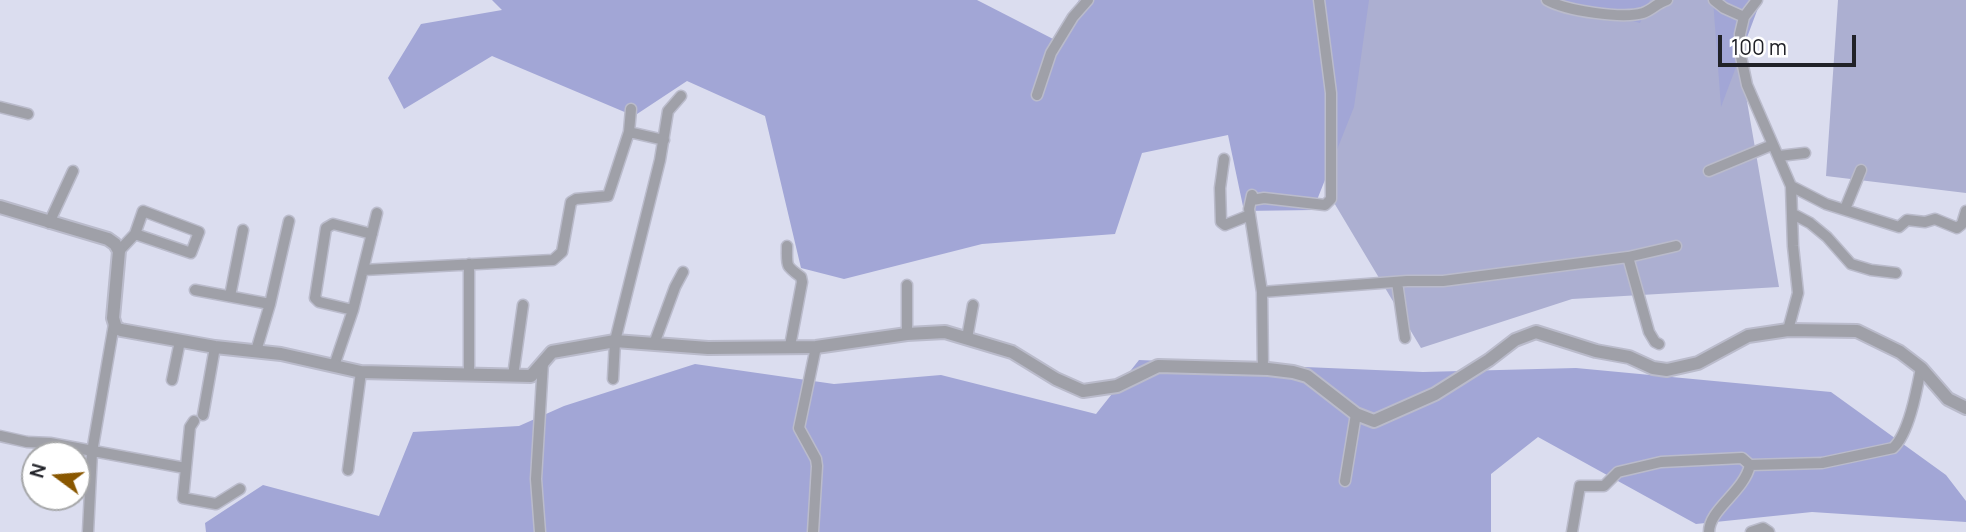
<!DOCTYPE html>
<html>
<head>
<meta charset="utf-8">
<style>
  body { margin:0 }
  #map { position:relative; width:1966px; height:532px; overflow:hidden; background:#dbddef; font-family:Manrope,sans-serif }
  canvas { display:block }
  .north { position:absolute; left:21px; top:441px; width:70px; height:70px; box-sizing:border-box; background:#fff; border:2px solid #a6a7a9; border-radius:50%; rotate:286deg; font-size:19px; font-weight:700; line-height:28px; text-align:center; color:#212228 }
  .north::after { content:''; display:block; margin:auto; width:24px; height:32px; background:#895700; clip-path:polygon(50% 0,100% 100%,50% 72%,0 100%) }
  .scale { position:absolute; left:1718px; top:35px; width:138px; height:32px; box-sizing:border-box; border:4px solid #212228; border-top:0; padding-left:9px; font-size:21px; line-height:24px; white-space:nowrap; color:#212228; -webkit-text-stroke:5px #fff; paint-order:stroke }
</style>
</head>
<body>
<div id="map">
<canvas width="1966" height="532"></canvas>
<div class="north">N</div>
<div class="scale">100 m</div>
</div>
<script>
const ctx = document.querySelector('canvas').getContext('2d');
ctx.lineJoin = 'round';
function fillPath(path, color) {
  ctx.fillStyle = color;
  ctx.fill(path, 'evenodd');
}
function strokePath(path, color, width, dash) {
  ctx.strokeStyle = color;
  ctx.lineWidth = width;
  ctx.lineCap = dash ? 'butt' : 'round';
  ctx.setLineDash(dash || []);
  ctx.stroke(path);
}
const green = new Path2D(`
  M1306 0H1734L1739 55 1779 287 1572 299 1421 348 1333 201Z
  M1838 0H1966V193L1826 176Z`);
const forest = new Path2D(`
  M492 0H977L1057 41 1079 0H1369L1354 107 1313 210 1244 211 1228 135 1142 153 1115 234 982 244 844 279 801 268 765 116 687 81 634 116 492 56 404 109 388 78 421 24 502 10Z
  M1554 0H1650L1640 23Z
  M1713 0H1761L1721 107Z
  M1139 360 1423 372 1576 368 1831 392 1946 475 1966 501V522L1812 512 1696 524 1538 437 1491 474V532H206L205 523 263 485 379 516 413 432 519 426 564 406 695 364 834 384 941 375 1096 414Z`);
const minor = new Path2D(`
  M1547 0C1566 11 1623 19 1643 13 1652 10 1657 3 1667 0
  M1714 0 1724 8 1744 17
  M1757 0 1744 17 1740 34V52L1747 85 1791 186 1793 246 1798 293 1788 330
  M1037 95 1051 53 1073 17 1088 0
  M0 107 28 114
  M629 132 631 109
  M1779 156 1805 153
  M1224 159 1220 188 1221 222 1225 225 1250 215
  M1709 171 1772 145
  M1791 186 1826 204 1899 227 1907 220 1925 222 1935 219 1957 228 1962 224 1966 211
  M1252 195 1249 209 1262 292 1263 369
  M1252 200 1264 198 1325 205 1331 199V93L1319 0
  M1845 209 1861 170
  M1793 214 1810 223 1827 237 1851 264 1871 270 1896 273
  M49 223 73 171
  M787 246C787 267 785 265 801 277L802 282 790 346
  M119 251 135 234 143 211 199 232 191 253 135 234
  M1628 257 1676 246
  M363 270 553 260 562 252 571 202 576 199 608 196 629 132 664 140
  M1397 282 1405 338
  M195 290 270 304
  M1262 292 1407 281H1443L1628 257 1649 332 1655 342 1659 344
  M230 296 243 230
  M353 310 319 302 315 298 326 228 333 224 372 234
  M907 334V285
  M967 338 973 305
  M654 344 675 287 683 272
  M256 351 270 304 289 221
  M334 366 353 310 377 213
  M469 373V264
  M513 376 523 305
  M613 379 615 341 660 160 668 111 681 96
  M172 380 180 341
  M203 415 215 347
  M194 421 190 427 183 498 216 504 240 489
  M0 436 27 442 50 443 185 468
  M348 470 361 372
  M1345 481 1356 414
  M88 532 92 452 114 324
  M540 532 536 479 543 362
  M813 532 817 466 816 459 799 428 816 347
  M1572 532 1580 486H1604L1618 472 1661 462 1742 458 1750 465 1822 463 1893 448C1909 434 1917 389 1921 368
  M1709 532C1709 509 1744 492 1750 465
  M1751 532 1763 528 1769 532`);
const tertiary = new Path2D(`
  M0 207 108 239 115 244 119 251 113 318 116 328 121 330 215 347 281 354 361 372 531 376 552 352 615 341 708 348 816 347 907 334 945 332 1012 352 1056 379 1083 391 1117 386 1158 366 1268 369 1293 372 1307 376 1356 414 1374 421 1435 394 1489 360 1515 340 1536 332 1596 351 1629 357 1653 368 1667 370 1698 363 1748 336 1788 330 1857 331 1900 352 1921 368 1948 399 1966 408`);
fillPath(green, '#acafd1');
fillPath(forest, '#a2a6d6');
strokePath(minor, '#babbcb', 13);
strokePath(tertiary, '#babbcb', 16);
strokePath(minor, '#9fa0a8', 10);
strokePath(tertiary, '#9fa0a8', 12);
</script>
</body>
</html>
